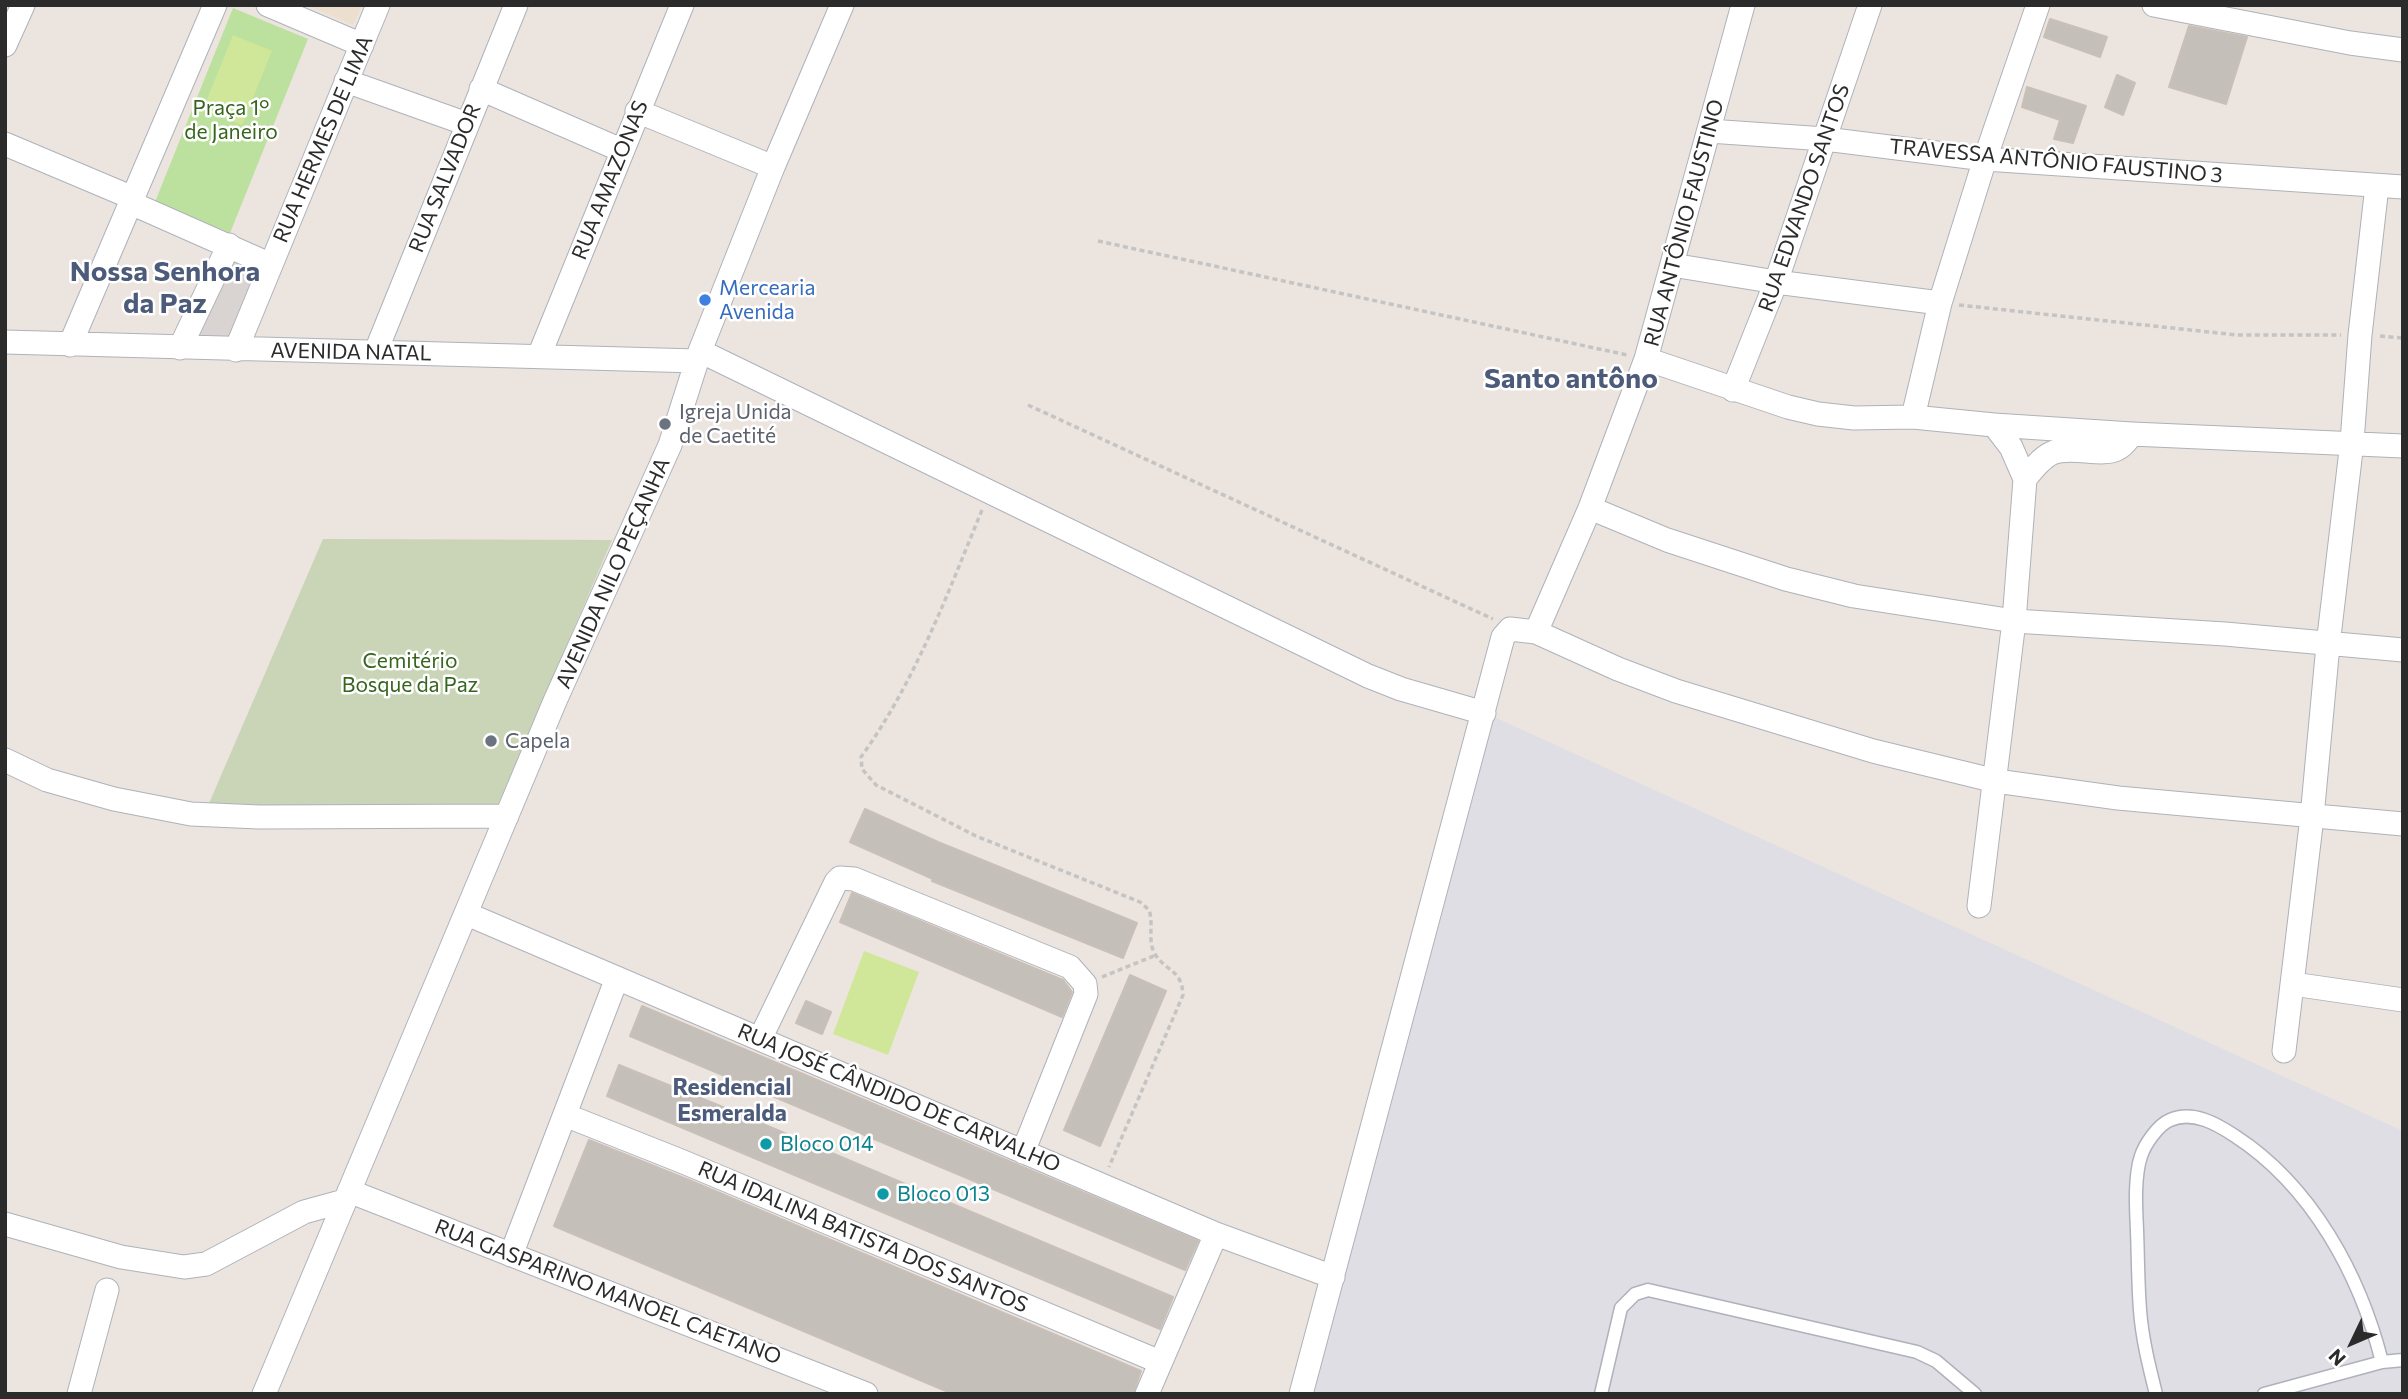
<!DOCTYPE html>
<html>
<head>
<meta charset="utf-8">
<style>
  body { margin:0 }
  #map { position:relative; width:2408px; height:1399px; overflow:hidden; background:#ece4de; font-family:Commissioner,sans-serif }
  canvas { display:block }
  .frame { position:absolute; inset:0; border:7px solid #2b2b2b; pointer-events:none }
  .north { position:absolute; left:2317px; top:1308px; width:70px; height:70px; -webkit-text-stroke:5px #fff; paint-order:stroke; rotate:226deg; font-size:19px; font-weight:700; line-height:28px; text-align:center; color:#2b2b2b }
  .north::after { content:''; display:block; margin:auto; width:24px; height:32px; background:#2b2b2b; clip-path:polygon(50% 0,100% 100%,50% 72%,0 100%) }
</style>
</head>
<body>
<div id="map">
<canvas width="2408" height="1399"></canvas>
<div class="frame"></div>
<div class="north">N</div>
</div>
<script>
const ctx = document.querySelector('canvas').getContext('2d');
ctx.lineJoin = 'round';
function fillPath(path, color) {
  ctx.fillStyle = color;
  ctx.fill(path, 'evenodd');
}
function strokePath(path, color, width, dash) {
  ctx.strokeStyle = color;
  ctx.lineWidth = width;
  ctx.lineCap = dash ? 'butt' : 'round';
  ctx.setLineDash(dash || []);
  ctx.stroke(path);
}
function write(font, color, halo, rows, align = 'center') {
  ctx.font = font + ' Commissioner,sans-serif';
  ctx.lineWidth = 5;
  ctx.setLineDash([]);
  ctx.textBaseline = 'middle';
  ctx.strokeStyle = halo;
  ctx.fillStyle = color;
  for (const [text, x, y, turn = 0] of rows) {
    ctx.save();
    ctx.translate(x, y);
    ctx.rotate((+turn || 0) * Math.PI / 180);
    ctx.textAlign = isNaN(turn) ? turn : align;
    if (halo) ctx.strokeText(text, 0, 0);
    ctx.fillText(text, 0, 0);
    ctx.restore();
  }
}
const industrial = new Path2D(`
  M1483 712 2403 1131V1394H1309Z`);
const education = new Path2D(`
  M306 5H362L353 25Z`);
const green = new Path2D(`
  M233 8 308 39 230 233 155 202Z`);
const cemetery = new Path2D(`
  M323 539 612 540 497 807 207 808Z`);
const pitch = new Path2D(`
  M233 35 272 51 242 125 203 109Z
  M864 951 919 972 888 1055 833 1034Z`);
const plaza = new Path2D(`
  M229 254 256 265 231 339 195 335Z`);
const building = new Path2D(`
  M2050 19 2107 37 2100 57 2044 37Z
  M2189 26 2247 37 2226 104 2169 87Z
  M2117 75 2135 83 2123 115 2105 107Z
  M2027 87 2086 106 2073 143 2054 139 2060 120 2022 107Z
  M865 809 938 842 1137 923 1123 958 932 881 933 879 850 842Z
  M852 893 1063 980 1072 992 1062 1017 840 922Z
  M1130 975 1166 991 1100 1146 1064 1130Z
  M806 1001 831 1012 822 1034 796 1023Z
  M642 1006 1198 1241 1185 1270 630 1036Z
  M619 1065 718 1105 1173 1297 1160 1329 607 1096Z
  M589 1140 689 1180 1141 1371 1133 1394H953L554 1226Z`);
const path = new Path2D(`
  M1098 241 1627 355
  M1959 305 2237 335H2341
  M2380 336 2403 338
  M1028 405 1493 619
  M982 510C947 595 915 682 861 757L862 769 876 785 976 836 1140 902 1149 910C1154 924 1147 941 1155 954 1166 972 1182 969 1183 995L1109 1167
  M1102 977 1156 955`);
const lane = new Path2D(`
  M1601 1394 1621 1308 1635 1294 1648 1290 1917 1352 1936 1361 1975 1394
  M2156 1394C2149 1366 2142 1338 2140 1310 2138 1284 2138 1257 2137 1230 2136 1209 2134 1177 2141 1156 2145 1144 2158 1125 2170 1120 2193 1110 2217 1124 2235 1136 2312 1186 2360 1275 2382 1362
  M2264 1394 2382 1362 2403 1360`);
const street = new Path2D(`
  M268 5 362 45
  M2154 5 2350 43 2403 50
  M5 45 23 5
  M346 81 467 124
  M481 89 621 150
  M637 111 773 167
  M1709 131 1825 139 1985 159 2403 187
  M5 144 133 198
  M131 203 271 265
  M1672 265 1776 282 1940 303
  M5 342 697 361
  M70 345 215 5
  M180 348 229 245
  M236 350 378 5
  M376 351 516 5
  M700 351 1368 676 1401 689 1484 713
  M539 356 682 5
  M1646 359 1788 407 1818 414 1854 418 1913 417 1994 425 2132 434 2403 446
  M1733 390 1776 282 1870 5
  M1913 417 1940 303 1985 159 2038 5
  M2025 479C2032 470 2041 458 2052 453 2070 445 2103 457 2117 449 2124 446 2128 439 2132 434
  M1590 508 1667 540 1786 579 1854 596 2014 621 2225 634 2403 650
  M1536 632 1590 508 1646 359 1743 5
  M5 760 47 780 114 799 191 814 259 817 507 816
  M1979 906 2014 621 2025 479 2011 447 1994 425
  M467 914 1216 1234 1333 1277
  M2293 984 2403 1000
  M760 1039 836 882 840 878 854 879 1070 967 1085 984 1086 994 1023 1152
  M2284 1051 2312 817 2328 645 2352 442 2360 335 2377 186
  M565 1115 681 1161 1160 1362
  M349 1191 866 1394
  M5 1224 121 1257 184 1267 206 1264 304 1212 344 1201
  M511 1255 617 978
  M79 1394 107 1290
  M264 1394 555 701 670 445 700 351 773 167 842 5
  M1147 1394 1216 1234
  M1301 1394 1503 637 1510 629 1536 632 1618 669 1676 691 1873 751 1996 781 2118 798 2403 824`);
const markers = [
  [705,300,7,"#3f7fe0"],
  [665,424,7,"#6b7280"],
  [491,741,7,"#6b7280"],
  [766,1144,7,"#0f9aa8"],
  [883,1194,7,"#0f9aa8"]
];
const parkNames = [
  ["Praça 1°",231,108],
  ["de Janeiro",231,132],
  ["Cemitério",410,661],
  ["Bosque da Paz",410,685]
];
const streetNames = [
  ["RUA HERMES DE LIMA",323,139,-67],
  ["TRAVESSA ANTÔNIO FAUSTINO 3",2056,161,5],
  ["RUA SALVADOR",445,178,-68],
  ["RUA AMAZONAS",610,180,-68],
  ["RUA EDVANDO SANTOS",1804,198,-71],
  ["RUA ANTÔNIO FAUSTINO",1684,223,-75],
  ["AVENIDA NATAL",351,352,1],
  ["AVENIDA NILO PEÇANHA",613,573,-66],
  ["RUA JOSÉ CÂNDIDO DE CARVALHO",899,1098,23],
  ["RUA IDALINA BATISTA DOS SANTOS",863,1237,23],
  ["RUA GASPARINO MANOEL CAETANO",608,1292,21]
];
const shopNames = [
  ["Mercearia",719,288],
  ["Avenida",719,312]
];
const worshipNames = [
  ["Igreja Unida",679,412],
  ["de Caetité",679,436],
  ["Capela",505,741]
];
const cultureNames = [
  ["Bloco 014",780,1144],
  ["Bloco 013",897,1194]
];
const neighbourhoodNames = [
  ["Residencial",732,1087],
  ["Esmeralda",732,1113]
];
const districtNames = [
  ["Nossa Senhora",165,272],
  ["da Paz",165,304],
  ["Santo antôno",1571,379]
];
fillPath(industrial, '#dfdee5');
fillPath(education, '#eddfce');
fillPath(green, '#bce09d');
fillPath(cemetery, '#c9d5b6');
fillPath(pitch, '#d0e799');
fillPath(plaza, '#d9d4d1');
fillPath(building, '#c5bfb9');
strokePath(building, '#c8c0b8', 2);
strokePath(lane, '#aeb2bb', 15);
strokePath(street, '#aeb2bb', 25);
strokePath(path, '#c4c4c4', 3.5, [5, 3.5]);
strokePath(lane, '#fff', 12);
strokePath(street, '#fff', 23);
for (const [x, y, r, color] of markers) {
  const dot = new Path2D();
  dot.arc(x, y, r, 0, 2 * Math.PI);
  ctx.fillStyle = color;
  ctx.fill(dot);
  strokePath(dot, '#fff', 2.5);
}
write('21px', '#36651e', '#fff', parkNames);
write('21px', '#2b2b2b', '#fff', streetNames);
write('21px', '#366cbe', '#fff', shopNames, 'left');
write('21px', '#5b616d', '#fff', worshipNames, 'left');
write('21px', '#0d838f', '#fff', cultureNames, 'left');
write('bold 23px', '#4d5b7a', '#fff', neighbourhoodNames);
write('bold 28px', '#4d5b7a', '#fff', districtNames);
</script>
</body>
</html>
